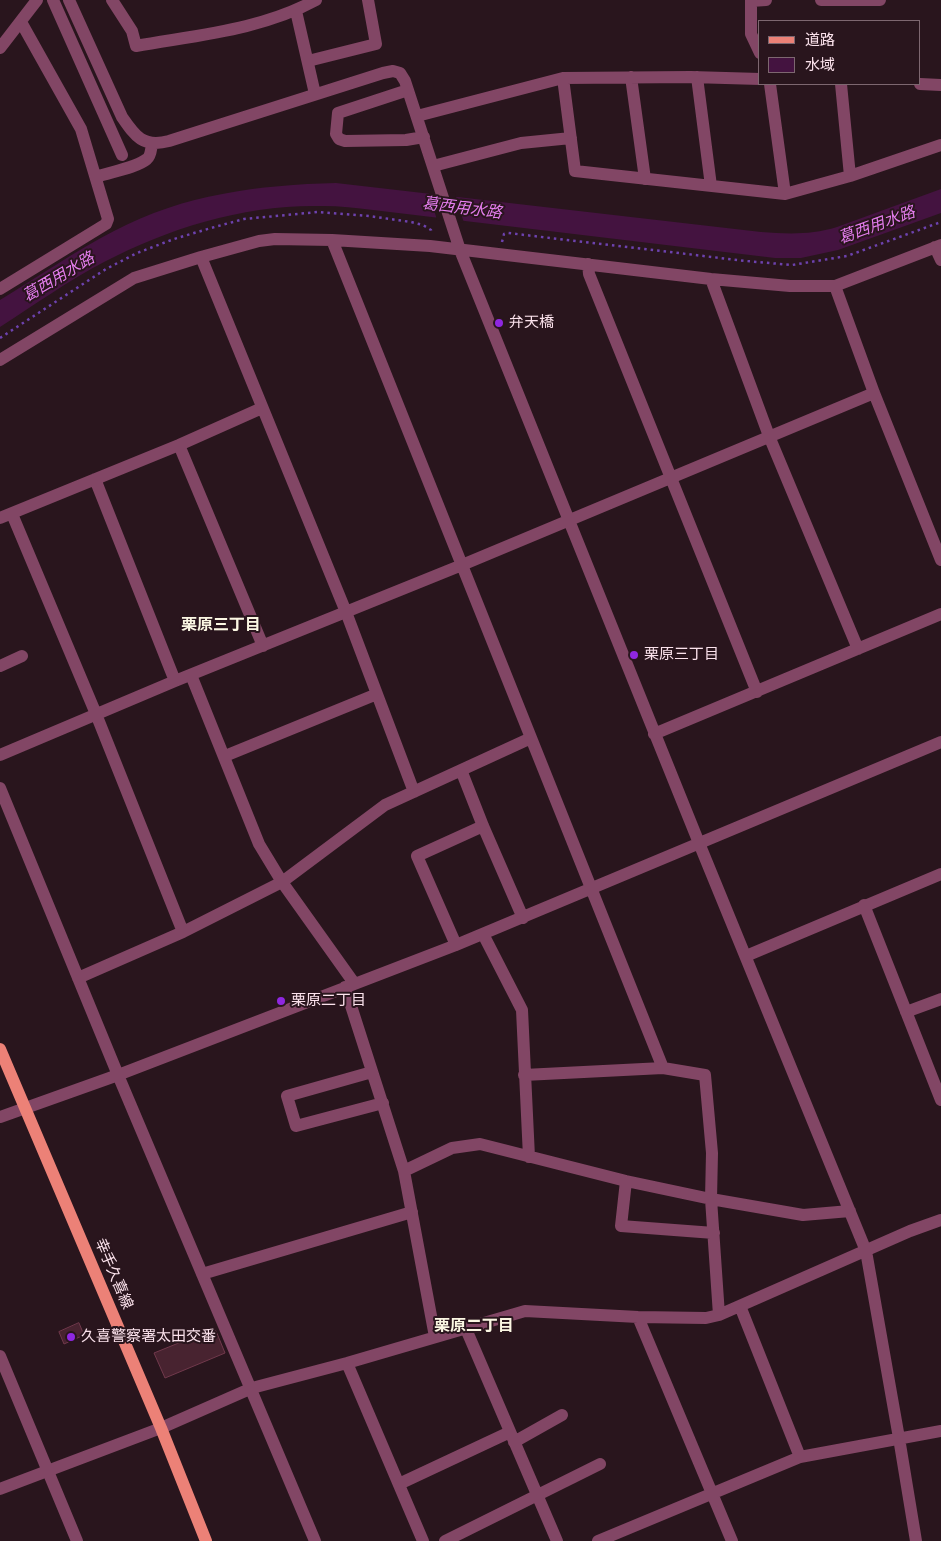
<!DOCTYPE html>
<html>
<head>
<meta charset="utf-8">
<style>
  body { margin:0 }
  #map { position:relative; width:941px; height:1541px; overflow:hidden; background:#29151d; font-family:Poppins,"Noto Sans JP",sans-serif }
  canvas { display:block }
  .legend { position:absolute; left:758px; top:20px; width:162px; height:65px; box-sizing:border-box; background:#29151d; border:1px solid #7d6770; margin:0; padding:6px 9px; list-style:none; font-size:15px; color:#fbe2ec }
  .legend li { display:flex; align-items:center; gap:10px; height:25px }
  .legend b { width:25px; border:1px solid #7d6770 }
</style>
</head>
<body>
<div id="map">
<canvas width="941" height="1541"></canvas>
<ul class="legend">
<li><b style="height:6px;background:#ec8177"></b>道路</li>
<li><b style="height:14px;background:#441340"></b>水域</li>
</ul>
</div>
<script>
const ctx = document.querySelector('canvas').getContext('2d');
ctx.lineJoin = 'round';
function fillPath(path, color) {
  ctx.fillStyle = color;
  ctx.fill(path, 'evenodd');
}
function strokePath(path, color, width, dash) {
  ctx.strokeStyle = color;
  ctx.lineWidth = width;
  ctx.lineCap = dash ? 'butt' : 'round';
  ctx.setLineDash(dash || []);
  ctx.stroke(path);
}
function write(font, color, halo, rows, align = 'center') {
  ctx.font = font + ' Poppins,"Noto Sans JP",sans-serif';
  ctx.lineWidth = 4;
  ctx.setLineDash([]);
  ctx.textBaseline = 'middle';
  ctx.strokeStyle = halo;
  ctx.fillStyle = color;
  for (const [text, x, y, turn = 0] of rows) {
    ctx.save();
    ctx.translate(x, y);
    ctx.rotate((+turn || 0) * Math.PI / 180);
    ctx.textAlign = isNaN(turn) ? turn : align;
    if (halo) ctx.strokeText(text, 0, 0);
    ctx.fillText(text, 0, 0);
    ctx.restore();
  }
}
const water = new Path2D(`
  M336 183 761 232C788 234 811 235 837 227L941 189V213L838 250 801 258H775L373 210C356 208 340 206 323 206 247 204 171 227 104 262 68 281 34 305 0 327V300C38 277 75 251 114 231 184 194 259 185 336 183Z`);
const pier = new Path2D(`
  M428 190 455 193 464 223 437 220Z`);
const building = new Path2D(`
  M79 1323 84 1335 64 1344 59 1332Z
  M216 1331 225 1353 165 1378 154 1353 186 1340 187 1343Z`);
const path = new Path2D(`
  M502 242 504 234 508 233 746 261 792 265 847 256 941 222
  M0 338 106 269 137 253 174 239 211 228 244 219 318 212 369 216 411 222 423 225 431 230V233`);
const minor = new Path2D(`
  M53 0 122 155
  M69 0 122 117C135 136 143 148 169 141L383 73 393 71 400 73 405 81 460 250 699 843 866 1251 899 1438 916 1541
  M112 0 132 31 136 46C197 35 261 30 316 0
  M751 0V34L760 53
  M821 0H880
  M751 1 766 0
  M296 11 315 94
  M0 48 37 0
  M308 61 376 44 368 0
  M631 77 645 179
  M697 77 711 186
  M563 78 575 171 785 194 850 176 941 145
  M770 84 785 194
  M841 84 850 176
  M920 84 941 85
  M408 90 338 113 336 134 339 139 345 141 406 140 424 137
  M417 116 563 78 691 77 760 79
  M433 166 521 143 571 138
  M96 177C110 172 136 168 147 159 151 156 151 149 152 144
  M332 240 663 1068 705 1075 712 1153 711 1199 719 1315
  M935 247 941 260
  M201 257 346 612 414 792
  M588 264 589 274 757 692
  M711 279 769 436 858 649
  M835 286 874 393 941 560
  M0 289 106 224 108 219 81 129 21 22
  M0 360 134 278 201 257 259 241 275 239 332 240 430 246 711 279 790 286H835L941 245
  M179 445 263 646
  M95 479 175 681
  M12 514 96 714 183 932
  M0 518 179 445 262 408
  M0 666 22 656
  M191 675 259 844 282 882 354 983
  M654 734 941 614
  M0 755 175 681 462 565 874 393
  M225 756 377 694
  M461 770 483 826 523 918
  M0 788 118 1075 315 1541
  M864 905 941 1100
  M483 934 522 1010 529 1157
  M456 945 417 856 483 826
  M746 956 941 874
  M78 978 183 932 282 882 385 805 531 738
  M345 987 404 1171 435 1337
  M906 1012 941 999
  M372 1072 287 1096 296 1126 383 1103
  M524 1075 663 1068
  M0 1117 118 1075 456 945 941 742
  M404 1171 452 1148 480 1144 626 1181 711 1199 803 1215 850 1211
  M626 1181 621 1226 714 1233
  M202 1274 412 1212
  M740 1306 800 1457
  M638 1317 732 1541
  M466 1329 557 1541
  M0 1356 77 1541
  M347 1363 423 1541
  M514 1442 562 1415
  M399 1484 510 1432
  M0 1489 161 1428 252 1388 347 1363 525 1311 638 1317 706 1318 719 1315 910 1231 941 1220
  M445 1541 600 1464
  M598 1541 800 1457 941 1431`);
const major = new Path2D(`
  M0 1049 161 1428 206 1541`);
const markers = [
  [499,323,5,"#8f27e1"],
  [634,655,5,"#8f27e1"],
  [281,1001,5,"#8f27e1"],
  [71,1337,5,"#8f27e1"]
];
const poiNames = [
  ["弁天橋",509,323],
  ["栗原三丁目",644,655],
  ["栗原二丁目",291,1001],
  ["久喜警察署太田交番",81,1337]
];
const streetNames = [
  ["幸手久喜線",113,1274,67]
];
const waterNames = [
  ["葛西用水路",462,209,7],
  ["葛西用水路",877,226,-20],
  ["葛西用水路",59,278,-31]
];
const neighbourhoodNames = [
  ["栗原三丁目",221,626],
  ["栗原二丁目",474,1327]
];
fillPath(water, '#441340');
fillPath(pier, '#29151d');
fillPath(building, '#482330');
strokePath(building, '#71394c', 1);
strokePath(path, '#6d42ae', 2.5, [2.5, 4]);
strokePath(minor, '#824665', 12);
strokePath(major, '#ec8177', 12);
for (const [x, y, r, color] of markers) {
  const dot = new Path2D();
  dot.arc(x, y, r, 0, 2 * Math.PI);
  ctx.fillStyle = color;
  ctx.fill(dot);
  strokePath(dot, '#29151d', 2);
}
write('15px', '#fbe2ec', '#29151d', poiNames, 'left');
write('15px', '#fbe2ec', '#29151d', streetNames);
write('italic 16px', '#e47ded', '#29151d', waterNames);
write('bold 16px', '#fbf7e3', '#29151d', neighbourhoodNames);
</script>
</body>
</html>
